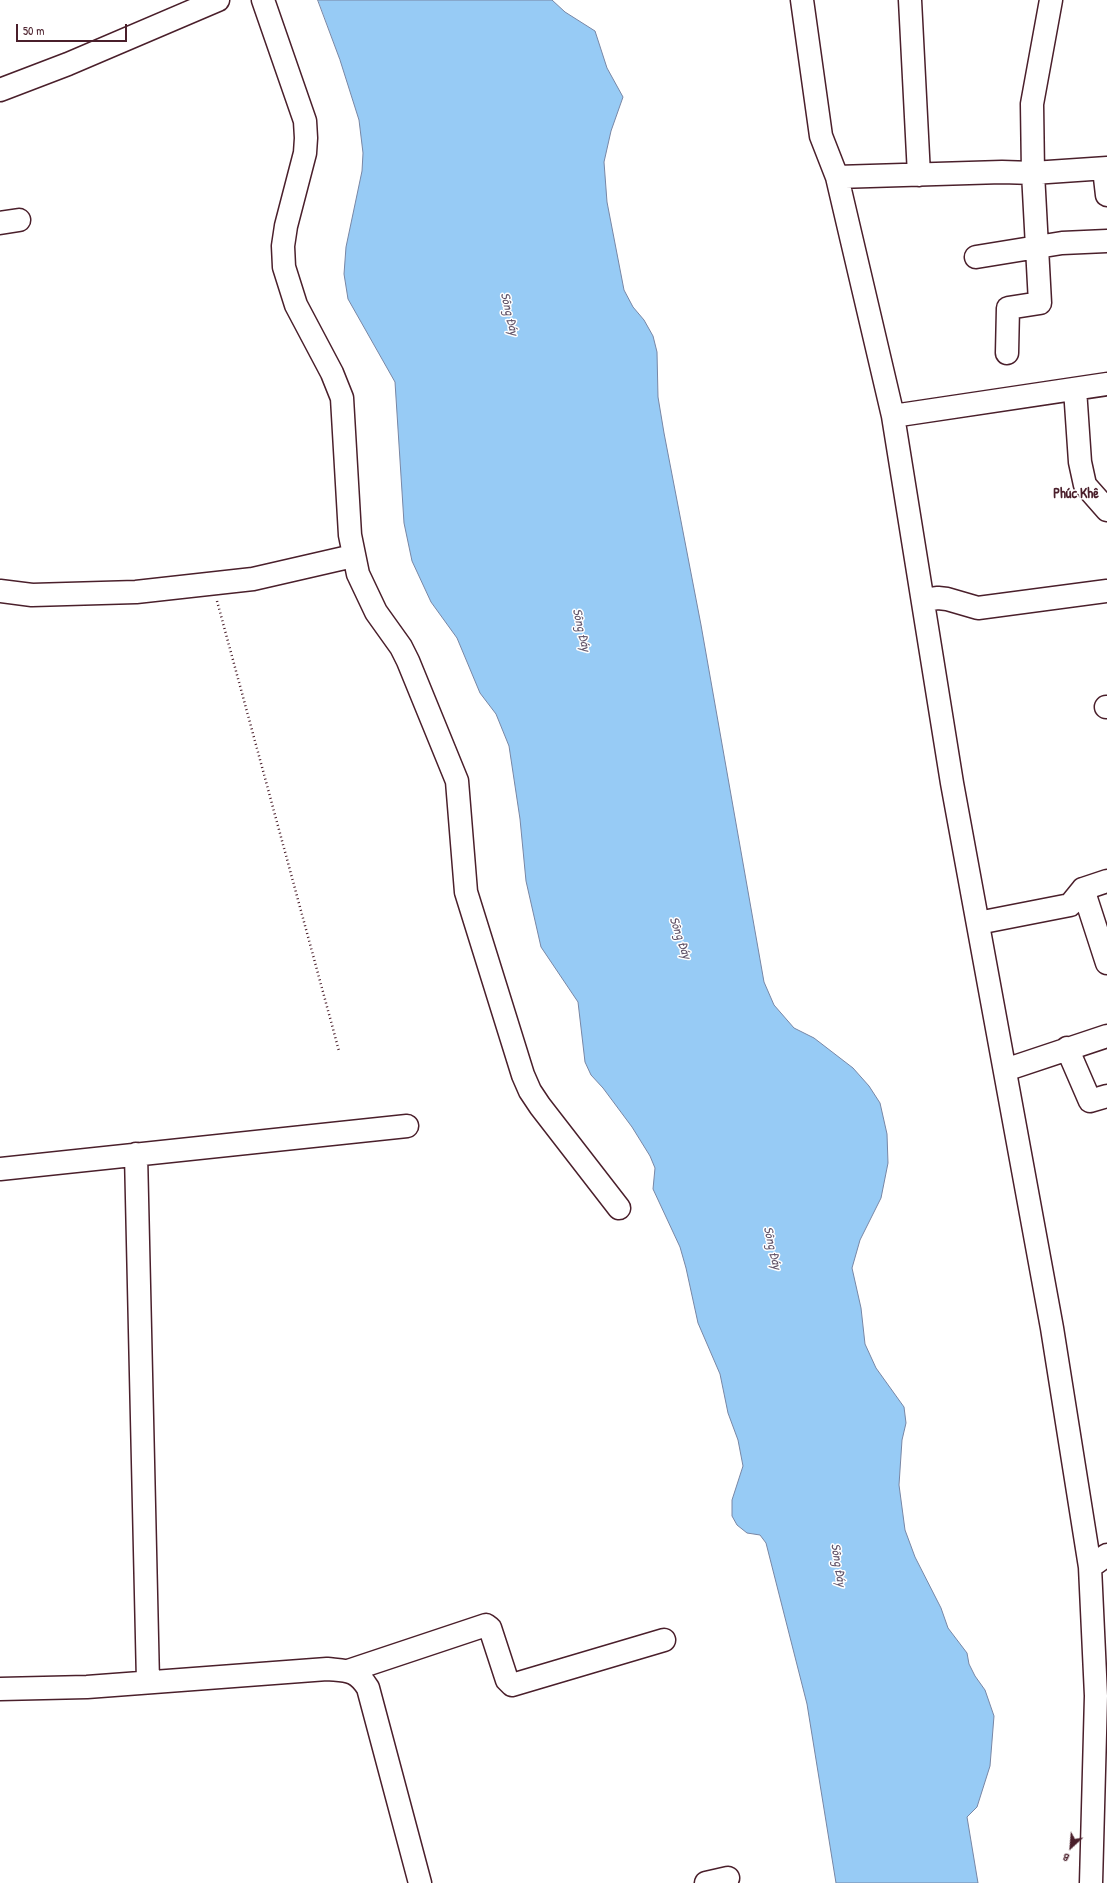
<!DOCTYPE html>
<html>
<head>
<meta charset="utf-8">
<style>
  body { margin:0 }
  #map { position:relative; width:1107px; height:1883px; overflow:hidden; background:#fff; font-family:"Patrick Hand",sans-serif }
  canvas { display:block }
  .north { position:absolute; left:1051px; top:1827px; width:40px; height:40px; -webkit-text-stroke:3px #fff; paint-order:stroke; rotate:206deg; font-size:11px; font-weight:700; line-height:16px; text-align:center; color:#4a1f2b }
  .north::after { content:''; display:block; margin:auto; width:14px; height:18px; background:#4a1f2b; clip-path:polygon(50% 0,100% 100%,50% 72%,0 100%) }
  .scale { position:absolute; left:16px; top:24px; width:111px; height:18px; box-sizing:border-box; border:2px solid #4a1f2b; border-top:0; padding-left:5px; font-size:12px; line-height:14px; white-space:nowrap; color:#4a1f2b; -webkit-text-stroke:3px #fff; paint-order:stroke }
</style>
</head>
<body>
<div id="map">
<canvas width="1107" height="1883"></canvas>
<div class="north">B</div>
<div class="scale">50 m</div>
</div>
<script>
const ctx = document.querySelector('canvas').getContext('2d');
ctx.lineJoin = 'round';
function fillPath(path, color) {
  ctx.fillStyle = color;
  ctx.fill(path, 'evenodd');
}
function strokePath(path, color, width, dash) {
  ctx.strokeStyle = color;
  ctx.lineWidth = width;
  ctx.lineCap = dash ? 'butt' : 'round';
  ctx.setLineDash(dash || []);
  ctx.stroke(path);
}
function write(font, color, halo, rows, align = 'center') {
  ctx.font = font + ' "Patrick Hand",sans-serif';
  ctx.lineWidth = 3;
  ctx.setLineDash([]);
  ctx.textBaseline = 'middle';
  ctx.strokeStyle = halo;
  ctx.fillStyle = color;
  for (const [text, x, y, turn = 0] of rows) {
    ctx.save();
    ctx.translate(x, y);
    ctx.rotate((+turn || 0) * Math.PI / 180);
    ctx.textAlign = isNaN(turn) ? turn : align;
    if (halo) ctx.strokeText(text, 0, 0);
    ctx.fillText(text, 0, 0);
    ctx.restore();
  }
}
const water = new Path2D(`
  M318 0H552L565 12 595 31 607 68 623 97 611 131 604 162 607 202 624 290 633 307 644 320 653 336 657 352 658 397 664 433 701 625 764 982 774 1005 794 1028 814 1038 853 1068 869 1086 880 1103 887 1134 888 1163 881 1198 860 1240 852 1268 861 1308 865 1344 876 1368 904 1407 906 1423 902 1440 899 1485 905 1530 915 1557 941 1608 948 1628 967 1653 969 1664 975 1676 985 1690 994 1716 990 1766 977 1807 967 1817 978 1883H836L807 1704 766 1543 760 1535 747 1533 737 1525 732 1516V1500L743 1466 738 1440 728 1413 720 1374 698 1323 686 1268 680 1247 653 1189 655 1168 650 1156 632 1127 603 1088 591 1075 585 1062 578 1002 541 947 526 881 520 819 509 746 496 714 480 693 457 638 431 602 412 561 404 523 395 382 348 299 344 274 346 247 362 171 363 153 359 120 340 60Z`);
const path = new Path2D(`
  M217 601 339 1051`);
const minor = new Path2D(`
  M263 0 305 121 306 138 305 153 286 226 283 246 284 267 296 305 332 373 342 398 350 535 358 574 376 612 401 647 408 661 457 781 466 892 523 1075 530 1091 540 1106 619 1208
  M802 0 821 136 837 177 893 416 952 783 1052 1328 1090 1567 1096 1696 1091 1883
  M910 0 919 175
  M0 90 68 64 218 0
  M1104 169 1107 195
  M837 177 1002 172 1033 173 1107 168
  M0 223 19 220
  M976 257 1062 243 1107 241
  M1007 353 1008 308 1040 303 1033 173 1032 104 1051 0
  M1075 389 1080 462 1085 485 1107 510
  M893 416 1107 384
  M0 591 32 595 136 592 253 579 353 556
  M923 600 938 598 947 599 978 608 1107 591
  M1106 707H1107
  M1083 889 1107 963
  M978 923 1070 905 1083 889 1107 881
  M1067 1048 1090 1101 1107 1096
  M1005 1070 1107 1036
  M136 1154 148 1682
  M0 1169 407 1126
  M1090 1567 1107 1555
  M348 1671 486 1625 490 1628 507 1680 512 1685 664 1640
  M0 1689 87 1687 327 1669C347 1671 356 1669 368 1688L420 1883
  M706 1883 728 1878`);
const waterNames = [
  ["Sông Đáy",509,314,77],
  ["Sông Đáy",581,630,77],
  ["Sông Đáy",680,938,71],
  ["Sông Đáy",772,1248,77],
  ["Sông Đáy",838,1565,81]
];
const quarterNames = [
  ["Phúc Khê",1076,494]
];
fillPath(water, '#97cbf5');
strokePath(water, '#7886a4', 1);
strokePath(minor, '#4a1f2b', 25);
strokePath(path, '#4a1f2b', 2.5, [1, 3]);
strokePath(minor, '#fff', 22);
write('italic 13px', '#615368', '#fff', waterNames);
write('bold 14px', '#4a1f2b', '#fff', quarterNames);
</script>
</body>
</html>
